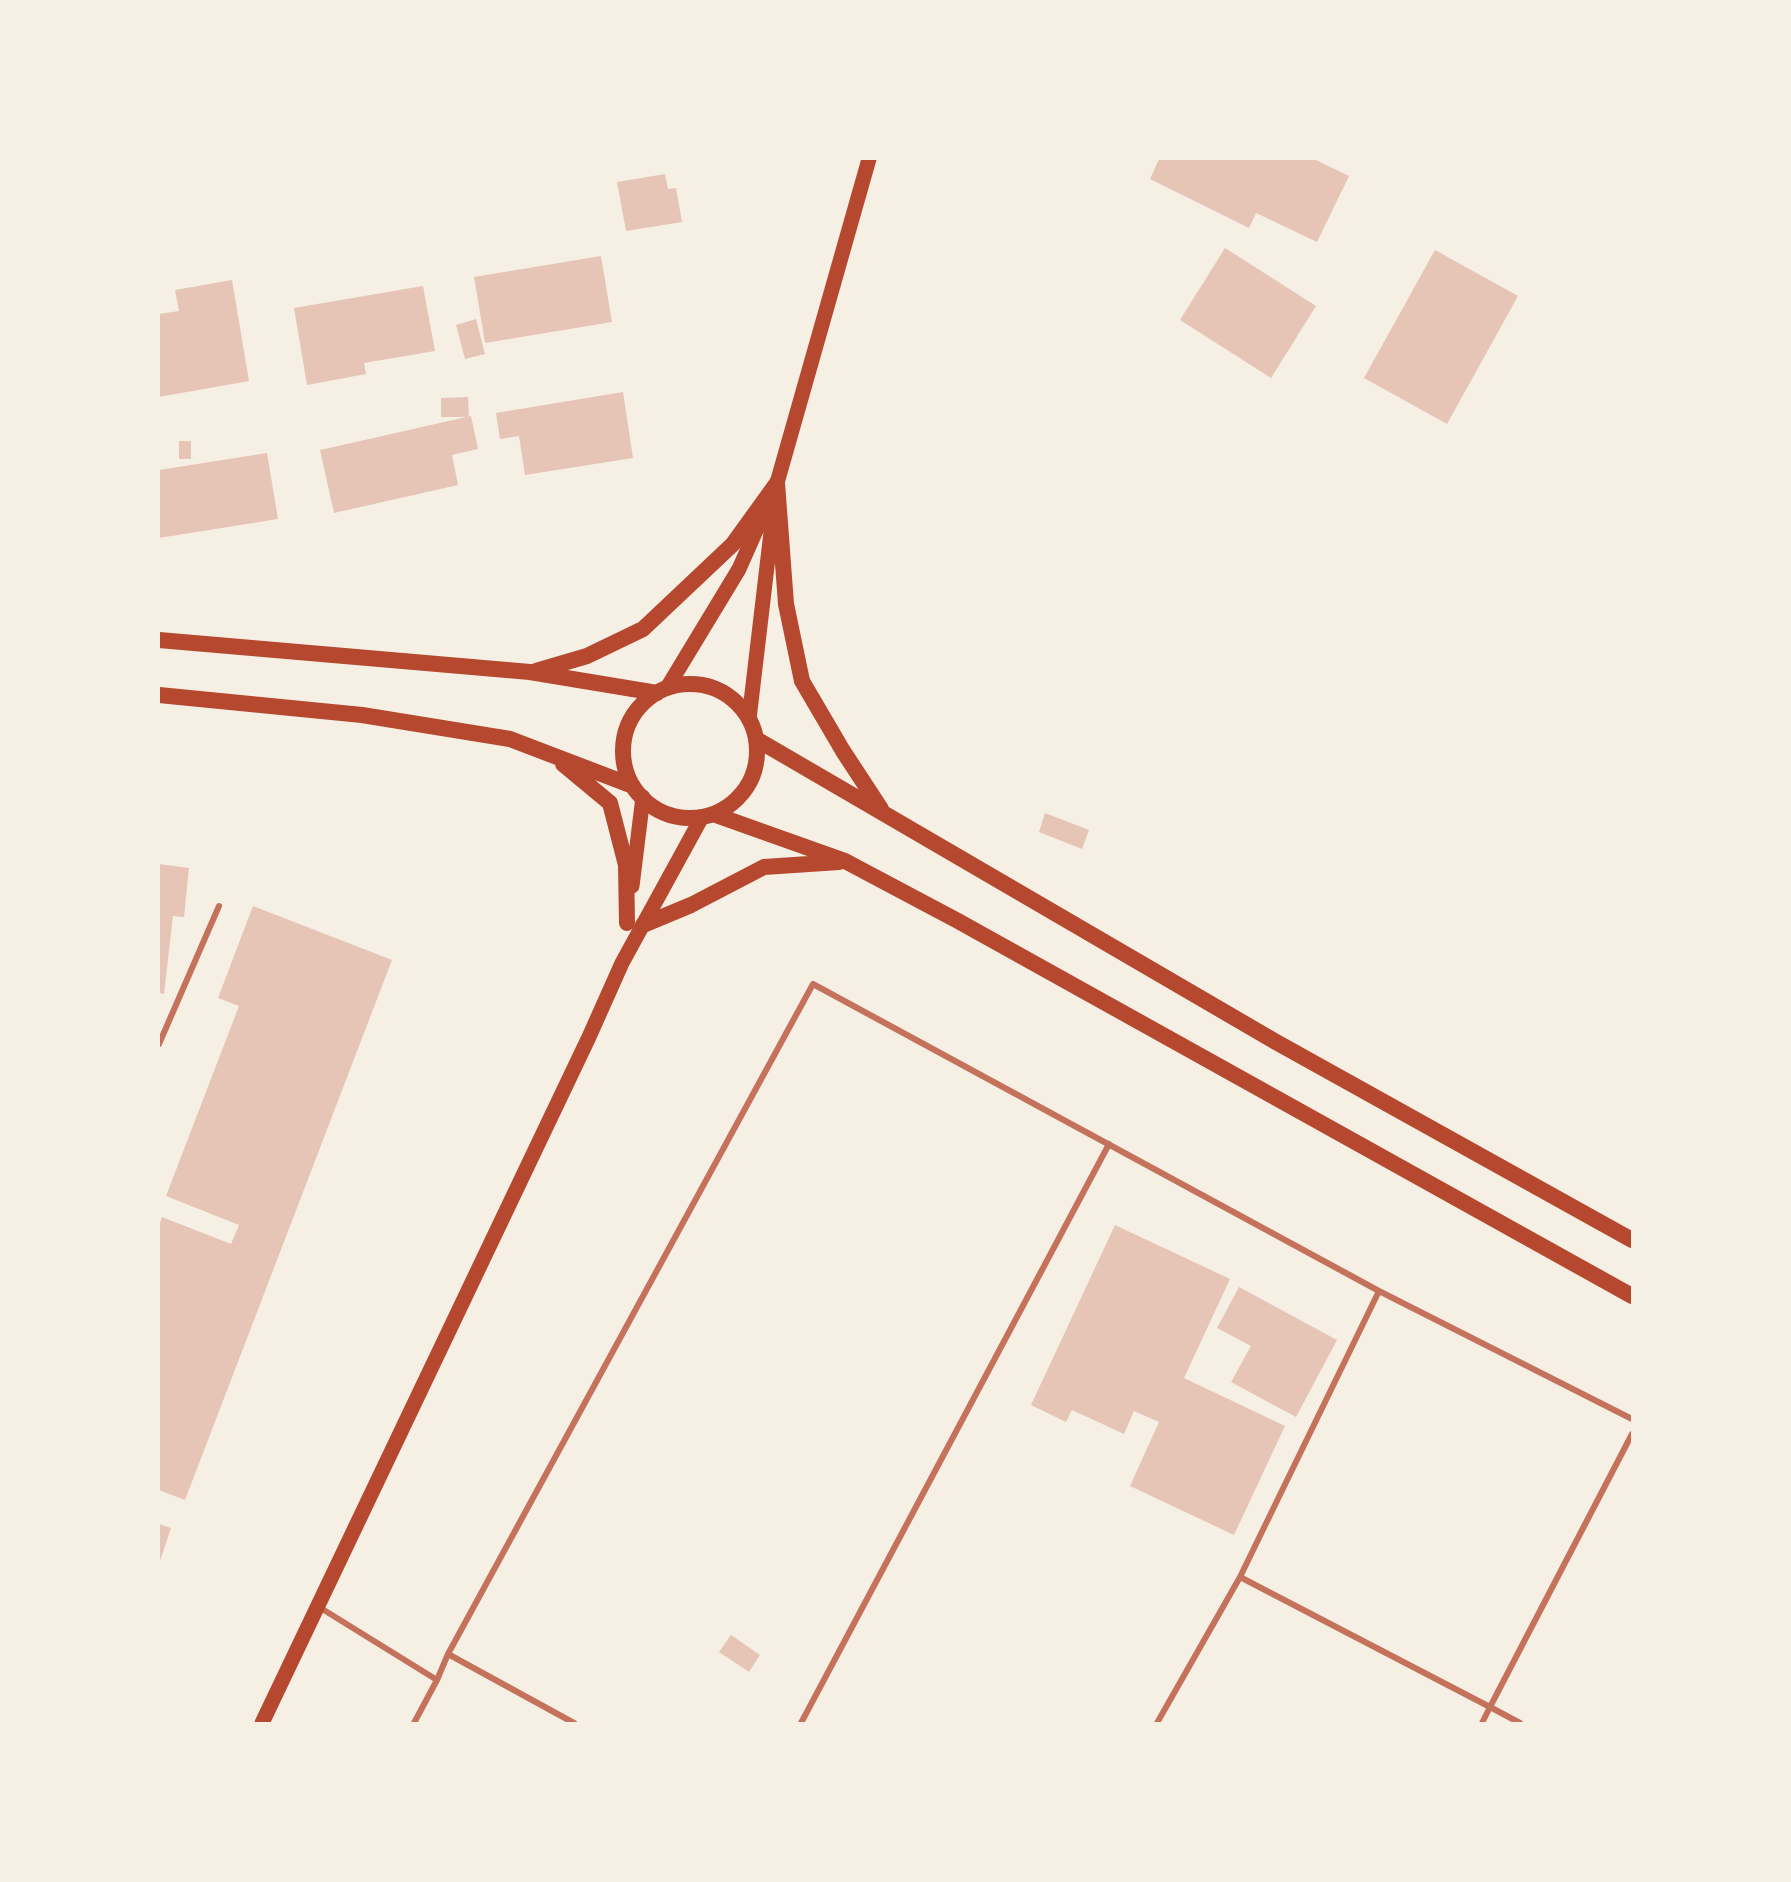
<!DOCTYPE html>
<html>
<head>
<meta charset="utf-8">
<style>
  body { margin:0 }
  #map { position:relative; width:1791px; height:1882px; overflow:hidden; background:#f6efe4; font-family:"Noto Sans",sans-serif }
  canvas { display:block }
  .frame { position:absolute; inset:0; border:160px solid #f6efe4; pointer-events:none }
</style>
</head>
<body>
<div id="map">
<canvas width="1791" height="1882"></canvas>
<div class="frame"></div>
</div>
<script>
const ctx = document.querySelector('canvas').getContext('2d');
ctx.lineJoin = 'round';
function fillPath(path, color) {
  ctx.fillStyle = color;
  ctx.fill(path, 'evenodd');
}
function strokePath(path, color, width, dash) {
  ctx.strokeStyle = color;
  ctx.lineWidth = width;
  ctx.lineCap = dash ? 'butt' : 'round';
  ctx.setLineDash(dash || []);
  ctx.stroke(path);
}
const building = new Path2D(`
  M1159 159H1314L1349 176 1317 242 1256 213 1249 228 1150 179Z
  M665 174 668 189 676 188 682 222 626 231 617 182Z
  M1225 248 1316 306 1271 378 1180 320Z
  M1435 250 1518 296 1447 424 1364 378Z
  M601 256 612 322 485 343 474 277Z
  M232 280 249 381 159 397V314L179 311 175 290Z
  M423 286 435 351 364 363 366 374 307 385 294 308Z
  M476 319 485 354 465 359 456 325Z
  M623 392 633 458 525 475 519 436 500 439 496 413Z
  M468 397 469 417H441V398Z
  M471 416 478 449 452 455 458 485 334 513 320 450Z
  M179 441H191V459H179Z
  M267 453 278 519 159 538V470Z
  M1045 813 1089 830 1082 849 1039 832Z
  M159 864 189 868 184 917 173 916 164 994 159 993Z
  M253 906 392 960 185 1500 159 1490V1225L162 1217 231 1244 239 1225 166 1196 239 1006 218 998Z
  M1115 1225 1230 1279 1184 1378 1285 1426 1234 1535 1130 1486 1159 1422 1134 1411 1124 1434 1072 1410 1066 1422 1031 1405Z
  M1239 1287 1337 1340 1296 1417 1231 1382 1251 1346 1217 1328Z
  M159 1524 171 1528 159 1564Z
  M731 1635 760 1655 749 1672 719 1652Z`);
const minor = new Path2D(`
  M159 1044 219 906
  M1240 1577 1490 1707 1632 1434
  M319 1607 437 1680
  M448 1654 574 1723
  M414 1723 437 1680 448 1654 813 984 1379 1291 1632 1419
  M801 1723 1109 1144
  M1157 1723 1240 1577 1379 1291
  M1482 1723 1490 1707 1520 1723`);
const primary = new Path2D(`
  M667 688 739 569 777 483 869 159
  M749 719 774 507
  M632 886 643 797
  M262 1723 589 1037 622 963 702 817`);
const trunk = new Path2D(`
  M777 483 786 604 802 681 843 751 881 809
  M159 640 530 672 657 693
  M536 671 587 656 643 629 733 544 777 483
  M623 751a67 67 0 1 1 134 0a67 67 0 1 1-134 0Z
  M159 695 362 715 510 739 633 786
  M756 739 1276 1042 1632 1240
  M563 764 610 803 626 865 627 923
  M713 814 845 861 958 921 1632 1296
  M643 925 691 905 764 867 839 862`);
fillPath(building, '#e6c5b7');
strokePath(minor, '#c5725c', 6);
strokePath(primary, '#b5482f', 15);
strokePath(trunk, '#b5482f', 16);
</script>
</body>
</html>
